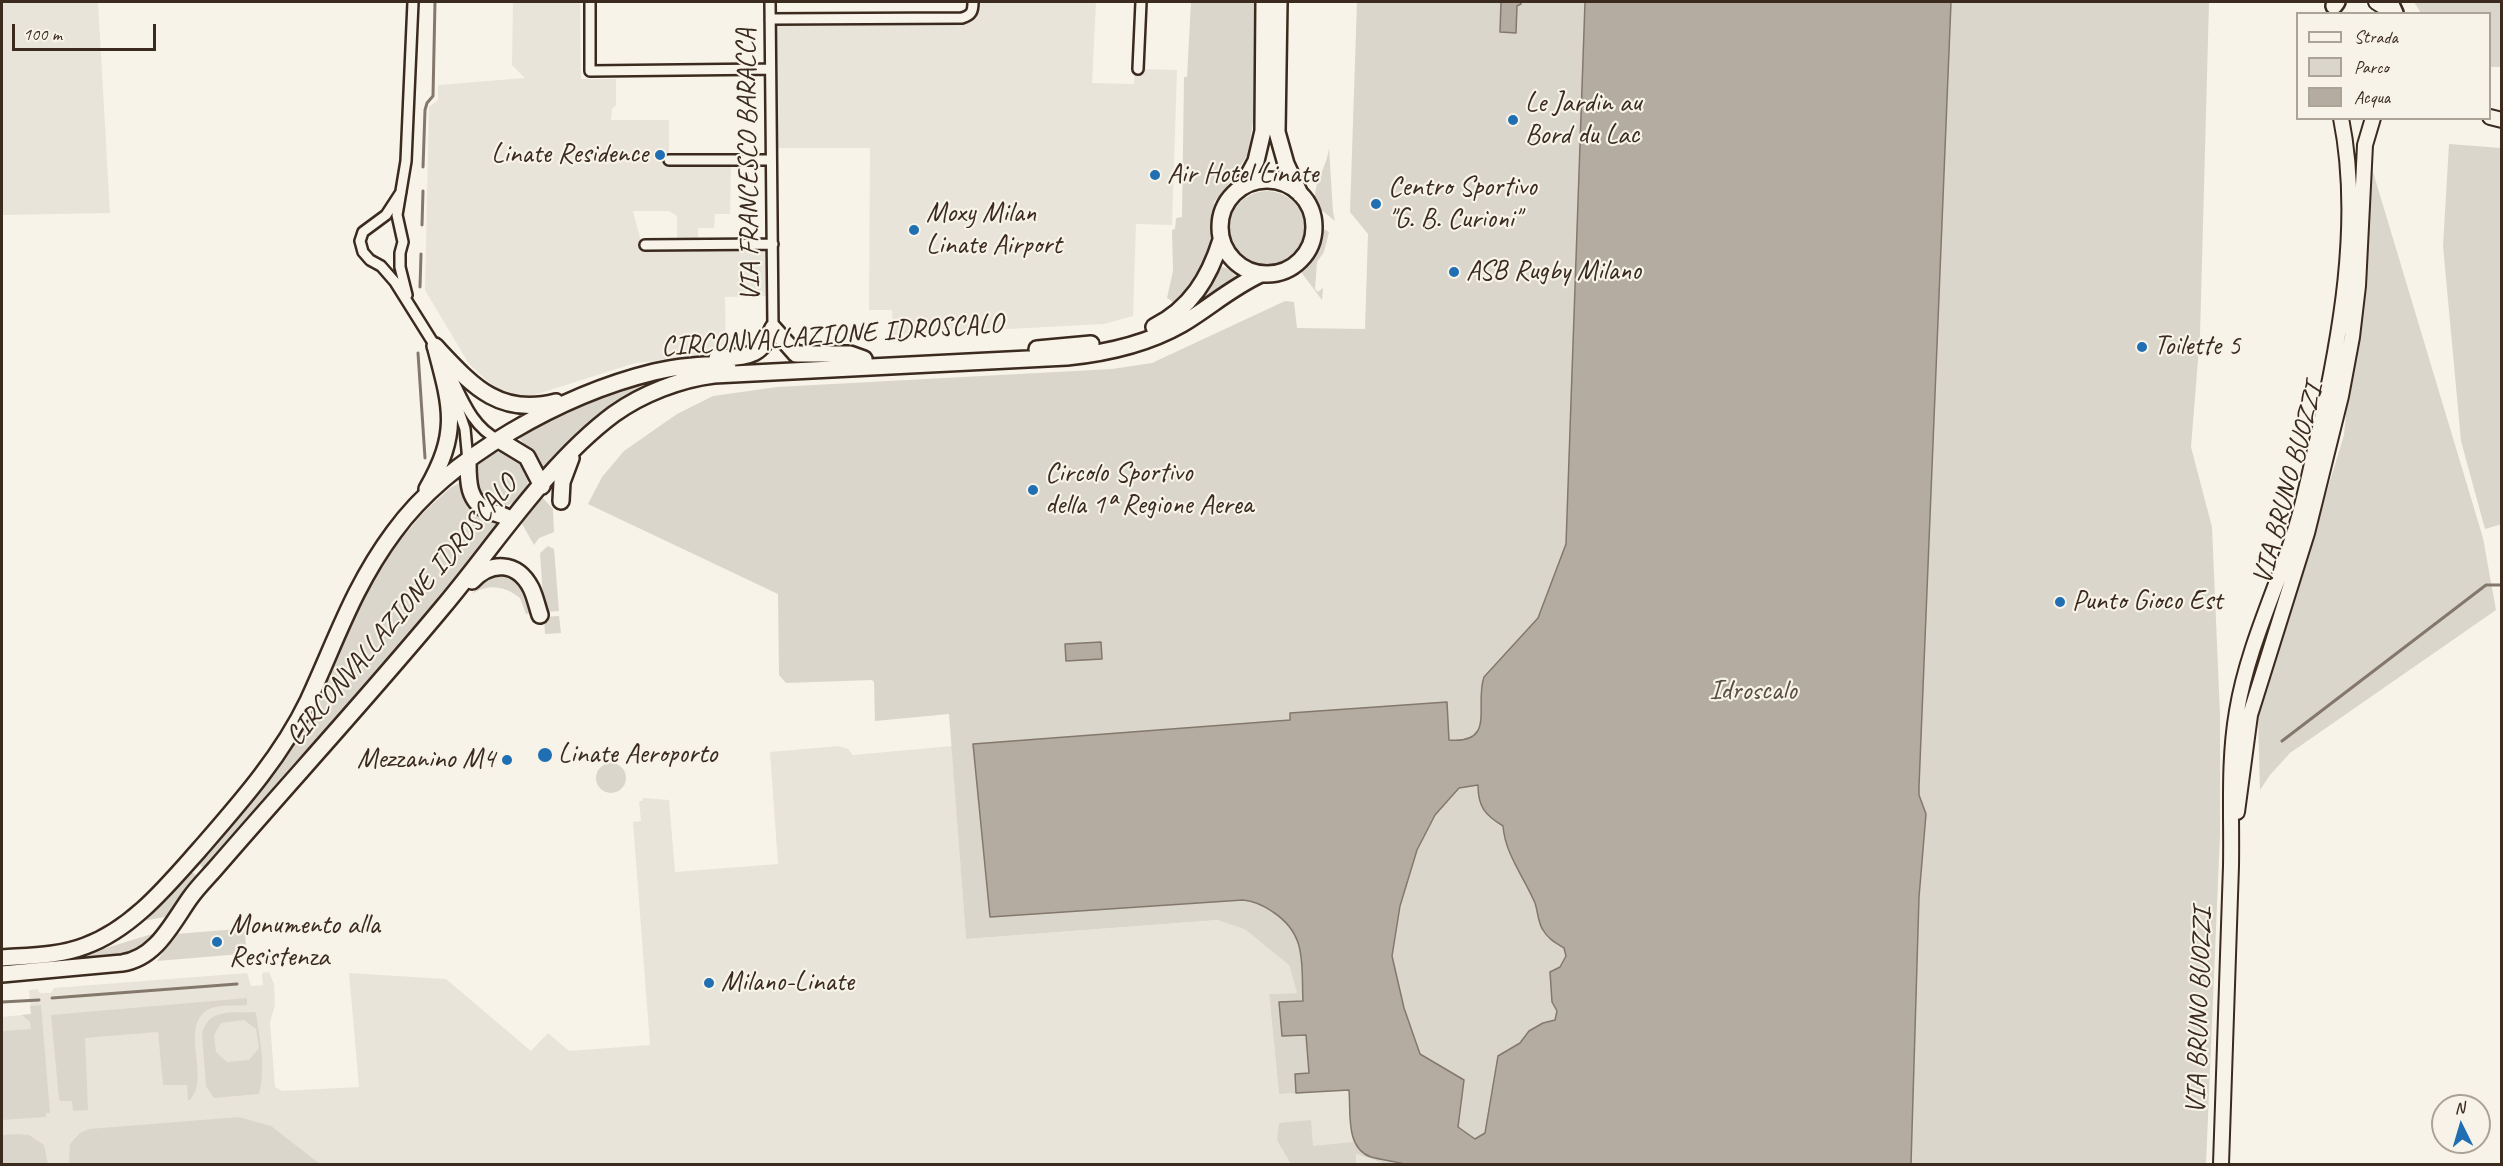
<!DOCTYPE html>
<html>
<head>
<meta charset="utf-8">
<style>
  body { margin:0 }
  #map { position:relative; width:2503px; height:1166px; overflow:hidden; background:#f7f3e8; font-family:Caveat,sans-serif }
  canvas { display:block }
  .frame { position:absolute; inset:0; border:3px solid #3b2a1e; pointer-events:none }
  .legend { position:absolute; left:2296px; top:12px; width:195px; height:108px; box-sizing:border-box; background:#f7f3e8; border:2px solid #aca397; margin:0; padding:8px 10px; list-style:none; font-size:18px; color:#3b2a1e }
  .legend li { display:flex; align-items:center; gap:12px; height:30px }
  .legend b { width:30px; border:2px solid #aca397 }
  .north { position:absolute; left:2431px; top:1094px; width:60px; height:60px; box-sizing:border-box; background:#f7f3e8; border:2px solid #aca397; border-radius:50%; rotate:355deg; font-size:16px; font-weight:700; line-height:24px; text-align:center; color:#3b2a1e }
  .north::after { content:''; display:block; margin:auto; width:21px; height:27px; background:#1f6fb2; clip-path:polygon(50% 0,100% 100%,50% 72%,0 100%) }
  .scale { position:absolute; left:12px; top:24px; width:144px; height:27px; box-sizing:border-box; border:3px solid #3b2a1e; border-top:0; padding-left:8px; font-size:18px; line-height:21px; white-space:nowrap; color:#3b2a1e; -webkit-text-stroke:4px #f7f3e8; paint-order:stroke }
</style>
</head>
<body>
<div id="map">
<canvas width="2503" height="1166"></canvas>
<div class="frame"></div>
<ul class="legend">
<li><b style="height:8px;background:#f7f3e8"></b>Strada</li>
<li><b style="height:16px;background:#dbd6cb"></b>Parco</li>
<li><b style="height:16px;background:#b4aca0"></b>Acqua</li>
</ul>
<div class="north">N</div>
<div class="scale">100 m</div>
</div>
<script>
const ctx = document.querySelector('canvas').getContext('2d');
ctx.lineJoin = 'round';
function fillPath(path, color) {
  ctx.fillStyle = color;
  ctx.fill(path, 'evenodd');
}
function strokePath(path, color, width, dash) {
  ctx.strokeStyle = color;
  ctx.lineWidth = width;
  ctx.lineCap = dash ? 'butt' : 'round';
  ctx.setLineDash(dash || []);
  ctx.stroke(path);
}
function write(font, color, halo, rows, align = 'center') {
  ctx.font = font + ' Caveat,sans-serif';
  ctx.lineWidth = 4.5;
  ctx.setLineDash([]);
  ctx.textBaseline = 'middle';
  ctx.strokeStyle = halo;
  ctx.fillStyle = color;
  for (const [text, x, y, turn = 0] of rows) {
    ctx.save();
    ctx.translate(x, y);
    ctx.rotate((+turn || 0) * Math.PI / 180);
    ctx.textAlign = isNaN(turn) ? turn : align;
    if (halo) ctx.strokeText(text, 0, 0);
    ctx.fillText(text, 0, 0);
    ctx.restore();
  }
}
const built = new Path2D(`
  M2 2H98L110 213 2 215Z
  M513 2H580L581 79H616V105L612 109 611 120H669V159L731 160 730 214H715L714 228H698V244H773V296L725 297 726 351 679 359 635 363 528 397 496 389 469 364 425 290 429 107 438 100V85L525 78 512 65ZM633 211H669L677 216V245H642Z
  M973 2H1096L1092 83 1134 84 1135 69 1177 70 1172 225 1136 224 1133 316 1104 324 893 335 892 310H869L870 148H771L770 19 968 16Z
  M839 746 848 749 853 755 952 746 966 939 1219 920 1246 930 1268 947 1289 965 1297 993 1269 994 1279 1094 1349 1089 1355 1154 1385 1164H2V1017L31 1014 29 990 37 989 40 993H51L54 988 247 973 251 986 263 985 262 973 269 972 274 984 275 1005 270 1022 275 1087 282 1091 359 1087 349 973 446 979 531 1051 548 1033 569 1051 650 1045 633 822 641 821 639 801H642L643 798 669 800 675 872 778 864 770 752Z`);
const green = new Path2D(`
  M1191 2H1257L1254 116 1248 154 1225 190 1214 202 1211 222 1213 255 1182 300 1173 302 1167 298 1173 271 1172 230 1175 229 1176 218 1182 217 1184 77H1187Z
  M1357 2H2209L2200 335 2191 447 2212 527 2220 714V835L2206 1164H1385L1356 1154V1164H1291L1277 1140 1279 1123 1311 1120 1313 1146 1353 1142 1349 1090 1279 1094 1269 994 1297 993 1289 965 1246 930 1218 920 966 939 949 714 875 721 874 682 872 680 786 683 779 675 778 594 588 504 602 477 624 451 677 414 713 396 777 387 1112 369 1152 363 1285 301 1294 302 1297 328 1365 329 1368 234 1350 212Z
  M2414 2H2501V67H2490V14L2421 13Z
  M2449 144 2501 148 2502 524 2485 529 2461 441 2443 246Z
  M1329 148 1333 212 1335 221 1315 205C1313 180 1326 171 1329 148Z
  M2370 162 2483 538 2496 610 2290 753 2270 775 2260 790 2258 716 2344 435Z
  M1229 229a38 38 0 1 1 76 0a38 38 0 1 1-76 0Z
  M1324 229 1329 232 1324 252 1317 262 1315 289 1318 292 1323 288 1322 300 1301 272 1318 251Z
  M1219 266 1229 269 1237 278 1185 316 1212 281Z
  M681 375 600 416 577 436 547 468 542 471 535 456 519 438C565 406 626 384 681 375Z
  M474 479a27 27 0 1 1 54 0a27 27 0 1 1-54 0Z
  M461 482 463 491 498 521V526L438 604 208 867H201L199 859 250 802 277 763 365 589 403 537 423 513 450 488Z
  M542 497 553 509 554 532 539 538 534 545 521 522Z
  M548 546 554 549 559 611 544 612 540 553Z
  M497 574C520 576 526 594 532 613L526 614 520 598C505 586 488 583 472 594L484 579Z
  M559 616 561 633 545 634 544 617Z
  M596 778a15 15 0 1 1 30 0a15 15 0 1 1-30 0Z
  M190 870 199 878 170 916 137 922Z
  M237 929 245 931 246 949 241 954 157 961 176 934Z
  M152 934 157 937 130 956 47 963 67 960Z
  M247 998V1005C236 1006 215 1004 206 1011 180 1029 211 1079 190 1100H188L187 1085H163L158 1032 85 1038 88 1110 73 1111 72 1101H61L59 1099 51 1015Z
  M41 1005 50 1113H46V1117L2 1120V1031L31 1029 30 1022 22 1015 31 1014 30 1006Z
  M254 1012 256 1013C260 1040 266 1068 259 1094L214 1098 206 1086 202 1034C208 1008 232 1013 254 1012ZM244 1020 256 1029 259 1048 249 1060 227 1062 216 1052 214 1035 221 1023Z
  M239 1117 271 1126 320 1164H69L70 1144 80 1133 89 1129Z
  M17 1134 29 1135 44 1145 48 1164H2V1135Z`);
const water = new Path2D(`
  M1501 2H1521V4L1517 6 1516 33 1500 32Z
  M1585 2H1951L1919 786V795L1926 814 1919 897 1911 1164H1404C1393 1161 1382 1160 1371 1157 1345 1148 1351 1112 1349 1090L1296 1093 1295 1074 1309 1073 1306 1035 1282 1036 1279 1002 1303 1001C1301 965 1308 935 1273 912 1263 905 1255 901 1243 900L990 917 973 744 1290 720V713L1447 702 1449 740C1497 744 1474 705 1484 677L1538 618 1566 544ZM1478 785C1478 807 1485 815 1503 826 1505 854 1524 877 1535 903 1538 912 1538 923 1543 930 1548 939 1556 943 1564 948L1566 956 1560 967 1550 972 1552 1002 1557 1011 1555 1020 1543 1023 1529 1031 1520 1043 1498 1056 1485 1133 1475 1139 1458 1127 1464 1080 1420 1054 1404 1008 1392 956 1400 906 1417 850 1435 815 1459 788Z
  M1101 642 1102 659 1066 661 1065 644Z`);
const stream = new Path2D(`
  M423 167 425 110 427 103 433 96 435 2
  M422 225 423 191
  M420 287 421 254
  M418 353 425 458
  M2282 741 2486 585H2502
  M52 998 237 984
  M2 1002 39 1000`);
const minor = new Path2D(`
  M590 2V71L770 69
  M770 2 773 328
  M770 19 962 18C972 15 973 11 973 2
  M1138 69 1141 2
  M669 160H771
  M401 192 386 215 363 232 360 241 363 252 370 260 381 266 395 282 437 349
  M645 245 773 244
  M407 295 400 267V253L403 242 397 215 406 161 413 2
  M445 364C460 391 469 426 499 440
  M452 391 465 429 468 461`);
const secondary = new Path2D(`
  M2376 2 2395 14
  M2490 117 2502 120
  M2237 812 2250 715 2307 533 2341 396 2352 337 2358 286 2365 145 2373 118
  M2221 1164C2224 1065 2228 965 2231 866 2232 814 2228 763 2237 711 2247 650 2275 592 2294 534 2304 503 2310 472 2317 441 2340 339 2362 222 2341 118`);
const primary = new Path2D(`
  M1279 2 1277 132 1286 164 1300 194
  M1220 227a47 47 0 1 1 94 0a47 47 0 1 1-94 0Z
  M1242 187 1256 161 1263 131 1264 2
  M1154 327C1191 308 1209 278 1221 240
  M435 346C471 384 498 417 556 402
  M1037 349 1091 344
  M717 358C747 356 760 359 773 328L796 354H850L864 359
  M499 440 527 457 542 486
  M468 462C468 482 468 502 489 511 497 514 505 515 512 520
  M427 489C459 433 452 409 436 349
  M561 501 562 482 571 458
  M472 581C491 561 517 561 531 588 535 596 537 606 540 615
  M2 958C30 956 59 956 85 946 132 929 167 886 199 850 239 804 281 757 308 701 336 641 353 587 394 532 449 456 564 394 654 372 678 366 703 365 728 364
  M2 974 122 963C156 958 171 925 190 898 197 888 206 879 214 870 290 782 369 696 443 607 496 544 548 463 614 414 642 394 680 379 714 375L1067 357C1107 353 1147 344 1182 324 1209 308 1232 287 1261 274`);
const trunk = new Path2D(`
  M2390 2 2395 13
  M2334 6 2337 2`);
const markers = [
  [1513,120,6,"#1f6fb2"],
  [660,155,6,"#1f6fb2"],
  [1155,175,6,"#1f6fb2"],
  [1376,204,6,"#1f6fb2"],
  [914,230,6,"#1f6fb2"],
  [1454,272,6,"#1f6fb2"],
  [2142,347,6,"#1f6fb2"],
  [1033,490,6,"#1f6fb2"],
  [2060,602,6,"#1f6fb2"],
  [545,755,8,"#1f6fb2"],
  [507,760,6,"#1f6fb2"],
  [217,942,6,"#1f6fb2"],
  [709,983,6,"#1f6fb2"]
];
const poiNames = [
  ["Le Jardin au",1525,104],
  ["Bord du Lac",1525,136],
  ["Linate Residence",648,155,"right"],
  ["Air Hotel Linate",1167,175],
  ["Centro Sportivo",1388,188],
  ["\"G. B. Curioni\"",1388,220],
  ["Moxy Milan",926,214],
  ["Linate Airport",926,246],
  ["ASB Rugby Milano",1466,272],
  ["Toilette 5",2154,347],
  ["Circolo Sportivo",1045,474],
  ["della 1ª Regione Aerea",1045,506],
  ["Punto Gioco Est",2072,602],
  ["Linate Aeroporto",558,755],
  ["Mezzanino M4",495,760,"right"],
  ["Monumento alla",229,926],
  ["Resistenza",229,958],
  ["Milano-Linate",721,983]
];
const streetNames = [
  ["VIA FRANCESCO BARACCA",749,165,-91],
  ["CIRCONVALLAZIONE IDROSCALO",832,336,-4],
  ["VIA BRUNO BUOZZI",2289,484,-75],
  ["CIRCONVALLAZIONE IDROSCALO",402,611,-50],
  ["VIA BRUNO BUOZZI",2200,1011,-88]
];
const parkNames = [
  ["Idroscalo",1753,692]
];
fillPath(built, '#e9e4d9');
fillPath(green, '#dbd6cb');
fillPath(water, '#b4aca0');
strokePath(water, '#84786c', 1.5);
strokePath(stream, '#84786c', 3);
strokePath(minor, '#3b2a1e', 14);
strokePath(secondary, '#3b2a1e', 18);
strokePath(primary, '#3b2a1e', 20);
strokePath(trunk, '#3b2a1e', 20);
strokePath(minor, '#f7f3e8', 9);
strokePath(secondary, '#f7f3e8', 14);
strokePath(primary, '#f7f3e8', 15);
strokePath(trunk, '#f7f3e8', 15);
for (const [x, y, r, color] of markers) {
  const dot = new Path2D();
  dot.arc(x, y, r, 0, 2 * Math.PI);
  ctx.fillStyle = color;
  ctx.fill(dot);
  strokePath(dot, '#f7f3e8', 2);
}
write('28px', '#3b2a1e', '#f7f3e8', poiNames, 'left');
write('28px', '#3b2a1e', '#f7f3e8', streetNames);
write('28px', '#5b4c41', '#f7f3e8', parkNames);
</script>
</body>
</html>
